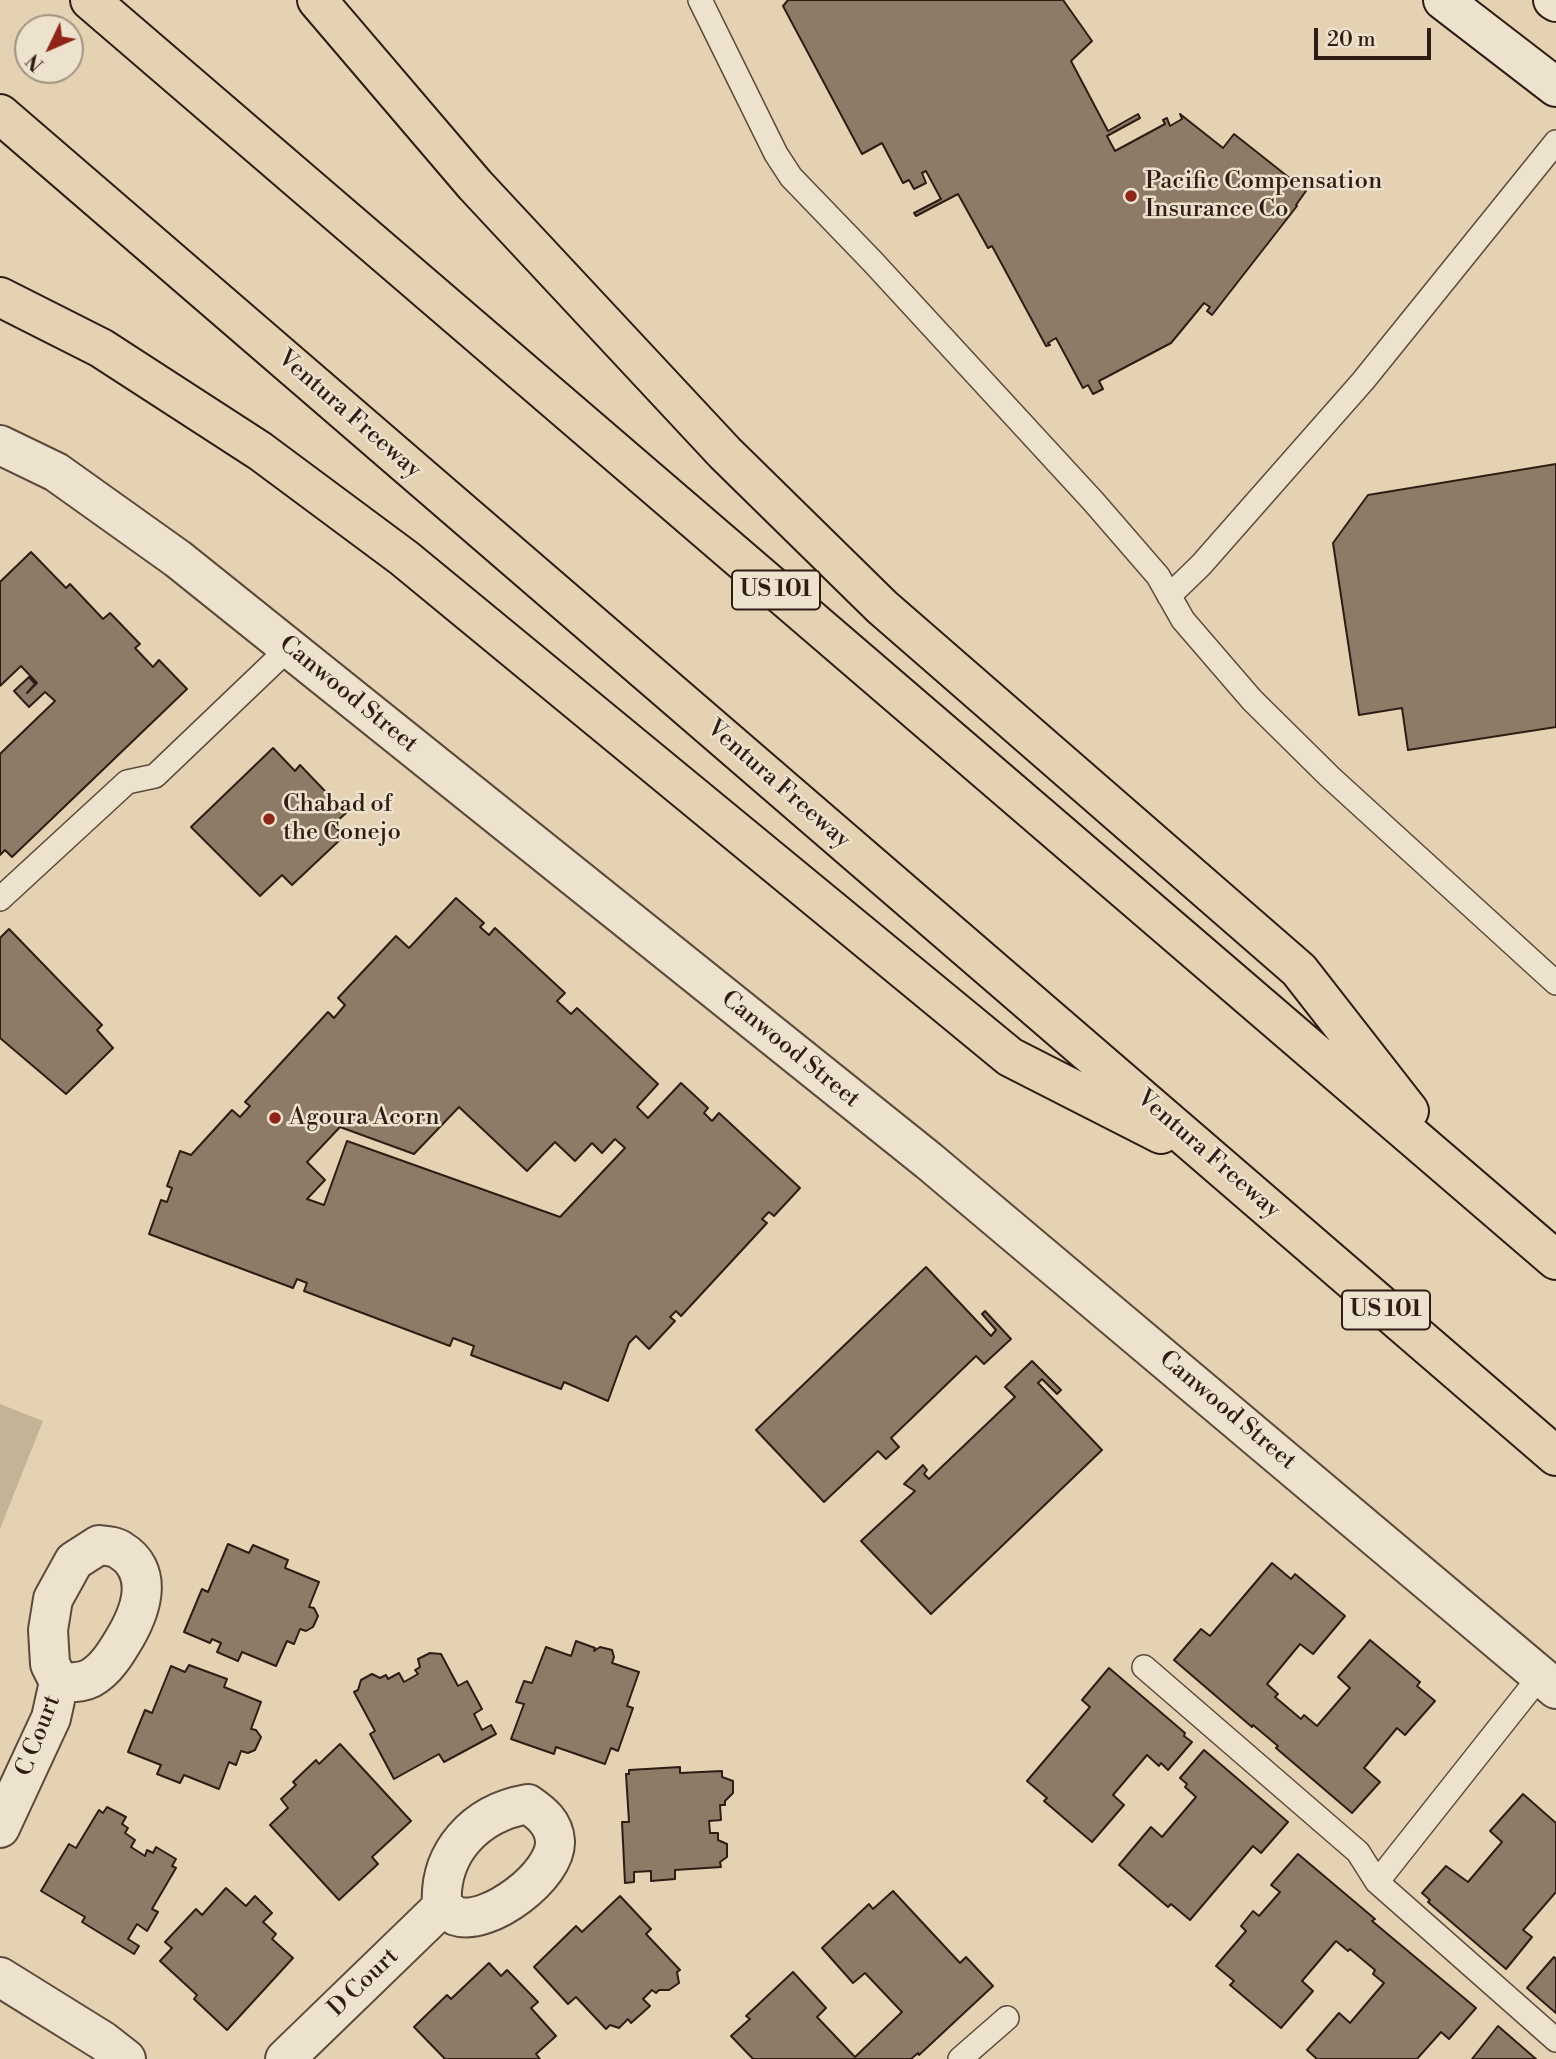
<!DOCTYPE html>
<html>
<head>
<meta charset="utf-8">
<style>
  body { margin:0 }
  #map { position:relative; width:1556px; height:2059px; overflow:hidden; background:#e4d2b2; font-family:"Libre Bodoni",serif }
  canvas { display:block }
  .north { position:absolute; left:14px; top:14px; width:70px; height:70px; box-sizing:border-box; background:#ede2cd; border:2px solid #a19383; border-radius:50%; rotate:226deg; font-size:19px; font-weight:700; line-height:28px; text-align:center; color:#2f1d15 }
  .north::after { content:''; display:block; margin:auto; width:24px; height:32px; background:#8f2418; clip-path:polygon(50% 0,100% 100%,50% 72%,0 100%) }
  .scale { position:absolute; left:1314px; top:28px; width:117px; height:32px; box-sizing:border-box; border:4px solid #2f1d15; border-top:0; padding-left:9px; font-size:21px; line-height:24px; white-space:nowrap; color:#2f1d15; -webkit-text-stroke:5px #ede2cd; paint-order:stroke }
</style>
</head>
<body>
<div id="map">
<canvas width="1556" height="2059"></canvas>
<div class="north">N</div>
<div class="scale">20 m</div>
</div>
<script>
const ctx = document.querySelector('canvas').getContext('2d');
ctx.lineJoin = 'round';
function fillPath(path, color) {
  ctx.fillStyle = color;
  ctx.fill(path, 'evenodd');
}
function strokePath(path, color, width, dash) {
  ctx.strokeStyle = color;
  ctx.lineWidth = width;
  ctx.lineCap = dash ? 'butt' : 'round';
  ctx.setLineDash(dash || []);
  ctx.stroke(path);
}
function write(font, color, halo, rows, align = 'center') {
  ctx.font = font + ' "Libre Bodoni",serif';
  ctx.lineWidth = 5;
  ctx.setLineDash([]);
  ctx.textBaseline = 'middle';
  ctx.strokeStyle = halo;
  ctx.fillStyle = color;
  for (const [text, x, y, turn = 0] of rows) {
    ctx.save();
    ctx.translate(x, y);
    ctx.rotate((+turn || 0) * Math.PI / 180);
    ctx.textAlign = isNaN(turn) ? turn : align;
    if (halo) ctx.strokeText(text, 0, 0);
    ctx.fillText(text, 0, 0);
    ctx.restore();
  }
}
const green = new Path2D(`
  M0 1404 43 1421 0 1529Z`);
const building = new Path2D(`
  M788 0H1063L1092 41 1071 61 1108 131 1138 114 1140 118 1107 136 1115 151 1165 124 1163 120 1167 118 1170 126 1182 119 1180 114 1223 148 1234 134 1306 191 1296 205 1297 206 1212 315 1207 311 1210 307 1204 303 1171 343 1099 381 1103 389 1093 394 1088 385 1083 388 1056 338 1048 343 1050 345 1046 346 992 246 988 248 958 194 916 216 914 213 941 199 926 171 922 173 926 183 914 189 909 180 903 183 882 143 862 154 783 6Z
  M1556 464V727L1408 750 1402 708 1359 715 1333 543 1368 495Z
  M31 552 66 588 70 584 103 619 110 613 140 644 135 648 153 667 159 660 187 689 12 857 5 850 0 855V754L55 701 45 692 29 707 14 691 29 677 35 684 27 693 37 683 21 666 0 686V582Z
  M273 748 295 771 300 765 346 813 333 825 344 836 292 885 282 875 260 896 191 827Z
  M456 898 484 923 480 927 489 935 495 928 565 993 557 1001 571 1014 577 1008 658 1084 637 1107 648 1118 681 1083 708 1108 704 1113 712 1121 719 1113 800 1188 774 1216 769 1212 762 1219 767 1223 681 1316 676 1311 670 1317 675 1321 649 1349 636 1336 629 1343 608 1401 564 1382 561 1389 471 1355 474 1346 453 1338 450 1346 304 1291 307 1283 297 1279 293 1288 149 1234 161 1200 167 1202 172 1188 167 1186 180 1151 191 1155 232 1110 240 1117 250 1106 245 1102 328 1012 334 1018 345 1005 338 998 396 936 409 948ZM459 1107 527 1171 555 1142 575 1161 592 1143 602 1153 615 1139 625 1148 560 1217 347 1141 324 1205 307 1199 325 1180 307 1162 340 1127 414 1154Z
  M9 929 102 1025 97 1030 113 1048 66 1094 0 1038V938Z
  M926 1267 991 1336 996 1330 982 1314 985 1311 1011 1339 984 1364 976 1356 891 1438 899 1447 886 1459 878 1451 824 1502 756 1430Z
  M1032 1361 1061 1390 1057 1394 1042 1379 1038 1383 1102 1450 931 1614 861 1541 915 1491 904 1484 923 1465 927 1470 924 1474 929 1479 1015 1397 1005 1387Z
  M228 1544 249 1553 253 1545 288 1560 285 1568 319 1582 309 1607 314 1608 318 1616 313 1627 306 1631 300 1629 294 1644 287 1641 276 1666 242 1652 238 1661 217 1652 221 1643 212 1639 210 1643 184 1632 202 1589 208 1592Z
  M1272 1563 1291 1579 1295 1574 1345 1616 1313 1654 1300 1644 1267 1684 1278 1694 1275 1697 1301 1719 1304 1715 1317 1726 1350 1688 1338 1677 1370 1640 1420 1682 1417 1686 1435 1701 1405 1735 1397 1728 1364 1768 1380 1782 1352 1813 1276 1748 1278 1746 1253 1725 1252 1727 1174 1660 1201 1629 1210 1636Z
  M576 1641 595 1648 594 1651 600 1647 612 1650 614 1657 612 1663 639 1672 627 1706 633 1708 618 1751 611 1748 605 1764 556 1747 554 1754 511 1739 524 1704 516 1702 524 1681 532 1683 546 1647 571 1656Z
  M430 1653 441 1654 458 1686 467 1681 482 1709 474 1714 482 1730 491 1725 496 1734 444 1762 439 1754 394 1779 370 1734 375 1731 354 1692 358 1690 361 1680 372 1674 380 1678 386 1675 388 1679 399 1673 404 1682 418 1674 415 1670 420 1667 418 1659Z
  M189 1665 227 1679 224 1687 261 1702 251 1729 256 1730 261 1737 255 1750 248 1753 241 1751 236 1765 229 1762 219 1789 184 1775 180 1783 157 1774 161 1765 128 1752 145 1710 152 1713 171 1666 185 1672Z
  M1109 1668 1185 1733 1184 1736 1192 1742 1168 1770 1161 1763 1159 1766 1147 1755 1113 1795 1124 1805 1092 1842 1044 1801 1047 1798 1027 1781 1090 1707 1082 1700Z
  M340 1744 411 1821 372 1857 378 1864 339 1900 270 1825 288 1808 281 1799 296 1785 293 1782 316 1760 319 1764Z
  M1204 1750 1288 1822 1261 1853 1253 1846 1190 1920 1171 1904 1168 1907 1119 1865 1151 1827 1162 1837 1196 1797 1185 1787 1187 1784 1180 1778Z
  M680 1767V1773L722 1771V1777L733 1781V1793L725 1801V1805H720L721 1820 709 1821 710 1833H718V1840L727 1844V1857L720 1862 721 1867 675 1870V1879L651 1881V1871L634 1872V1882L625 1883 622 1822H629L626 1774H629V1770Z
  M1523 1794 1556 1823V1892L1523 1930 1532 1937 1506 1969 1428 1902 1430 1900 1422 1893 1446 1866 1468 1882 1502 1842 1490 1831Z
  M107 1807 126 1817 122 1824 128 1828 125 1833 135 1840 131 1847 145 1856 147 1850 153 1853 156 1847 176 1859 172 1866 176 1868 152 1909 158 1912 147 1931 137 1924 128 1939 139 1946 134 1954 82 1922 85 1917 41 1891 69 1844 76 1848 99 1810 103 1813Z
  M1298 1854 1375 1919 1372 1921 1476 2008 1449 2039 1441 2032 1417 2059H1317L1307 2050 1339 2013 1350 2023 1384 1983 1373 1974 1375 1970 1350 1949 1348 1951 1336 1941 1302 1981 1313 1991 1281 2028 1230 1985 1234 1981 1216 1966 1246 1931 1241 1926 1253 1911 1259 1916 1280 1892 1271 1885Z
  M226 1888 246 1906 255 1896 272 1913 263 1922 276 1934 272 1939 293 1958 227 2030 194 1999 197 1995 160 1961 172 1948 165 1942 196 1909 202 1915Z
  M893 1891 960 1963 966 1957 993 1986 919 2055 918 2053 911 2059H753L731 2036 750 2019 746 2016 793 1972 826 2008 817 2017 855 2057 902 2012 865 1973 853 1983 822 1948 869 1904 873 1909Z
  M620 1896 651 1929 646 1934 680 1970 677 1972 679 1983 669 1990H659L656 1993 652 1990 643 1999 650 2006 631 2023 628 2019 619 2028 610 2025 606 2029 576 1997 568 2004 534 1967 576 1926 582 1932Z
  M1554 1957 1556 1959V2013L1527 1988Z
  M489 1963 501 1976 507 1970 538 2002 531 2008 556 2036 536 2054 540 2059H445L414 2027 447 1995 451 1999Z
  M1498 2026 1536 2059H1472Z`);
const service = new Path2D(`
  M700 0 776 154 791 177 873 262 1093 501 1158 576 1183 620 1252 700 1330 777 1556 983
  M1169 596 1201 565 1363 381 1556 142
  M0 899 127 782 155 776 289 648
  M1144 1667 1358 1852 1377 1882 1556 2040
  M1377 1882 1541 1675
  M960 2059 1007 2018`);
const minor = new Path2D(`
  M528 1804C541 1813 554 1823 555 1841 557 1875 488 1927 456 1916 452 1914 447 1910 442 1907 438 1853 475 1813 528 1804Z
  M0 1828 51 1718 59 1682 50 1664 48 1630 53 1599 74 1561 99 1545C105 1546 115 1546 120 1550 154 1570 142 1608 126 1636 117 1651 107 1669 91 1678 81 1683 70 1683 59 1682
  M0 1977 103 2041 126 2059
  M285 2059 442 1907`);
const tertiary = new Path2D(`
  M0 445 56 472 178 559 929 1161 1556 1689`);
const secondary = new Path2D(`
  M1443 0 1556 87
  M1553 0 1556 2`);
const motorway = new Path2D(`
  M90 0 1556 1260
  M317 0 475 185 725 453 882 607 1299 970 1409 1111
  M0 114 1556 1456
  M0 297 101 348 260 451 404 558 1010 1057 1161 1134`);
const markers = [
  [1131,196,7,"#8f2418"],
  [269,819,7,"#8f2418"],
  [275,1118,7,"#8f2418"]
];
const shields = [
  [776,590,88],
  [1386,1310,88]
];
const shieldNames = [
  ["US 101",776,590],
  ["US 101",1386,1310]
];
const poiNames = [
  ["Pacific Compensation",1145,182],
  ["Insurance Co",1145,210],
  ["Chabad of",283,805],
  ["the Conejo",283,833],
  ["Agoura Acorn",289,1118]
];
const streetNames = [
  ["Ventura Freeway",349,415,41],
  ["Canwood Street",348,695,39],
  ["Ventura Freeway",778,785,41],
  ["Canwood Street",790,1050,39],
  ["Ventura Freeway",1208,1155,41],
  ["Canwood Street",1227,1411,40],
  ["C Court",39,1736,-69],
  ["D Court",364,1983,-44]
];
fillPath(green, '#c5b397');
fillPath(building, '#8d7b67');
strokePath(building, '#2f1d15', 2);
strokePath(service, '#5c4a3c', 26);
strokePath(minor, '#5c4a3c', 42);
strokePath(tertiary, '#5c4a3c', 42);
strokePath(secondary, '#2f1d15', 42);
strokePath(motorway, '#2f1d15', 42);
strokePath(service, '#ede2cd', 23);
strokePath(minor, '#ede2cd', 38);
strokePath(tertiary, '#ede2cd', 38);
strokePath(secondary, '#ede2cd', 38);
strokePath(motorway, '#e4d2b2', 38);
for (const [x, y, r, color] of markers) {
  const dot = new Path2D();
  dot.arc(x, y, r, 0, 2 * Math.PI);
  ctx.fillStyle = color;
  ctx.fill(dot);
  strokePath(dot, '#ede2cd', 2.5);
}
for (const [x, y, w] of shields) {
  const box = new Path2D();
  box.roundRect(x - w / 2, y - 19.5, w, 39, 5);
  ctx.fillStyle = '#ede2cd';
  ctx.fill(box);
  strokePath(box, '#2f1d15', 2);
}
write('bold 23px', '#2f1d15', null, shieldNames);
write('24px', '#2f1d15', '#ede2cd', poiNames, 'left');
write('24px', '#2f1d15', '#ede2cd', streetNames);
</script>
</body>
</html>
